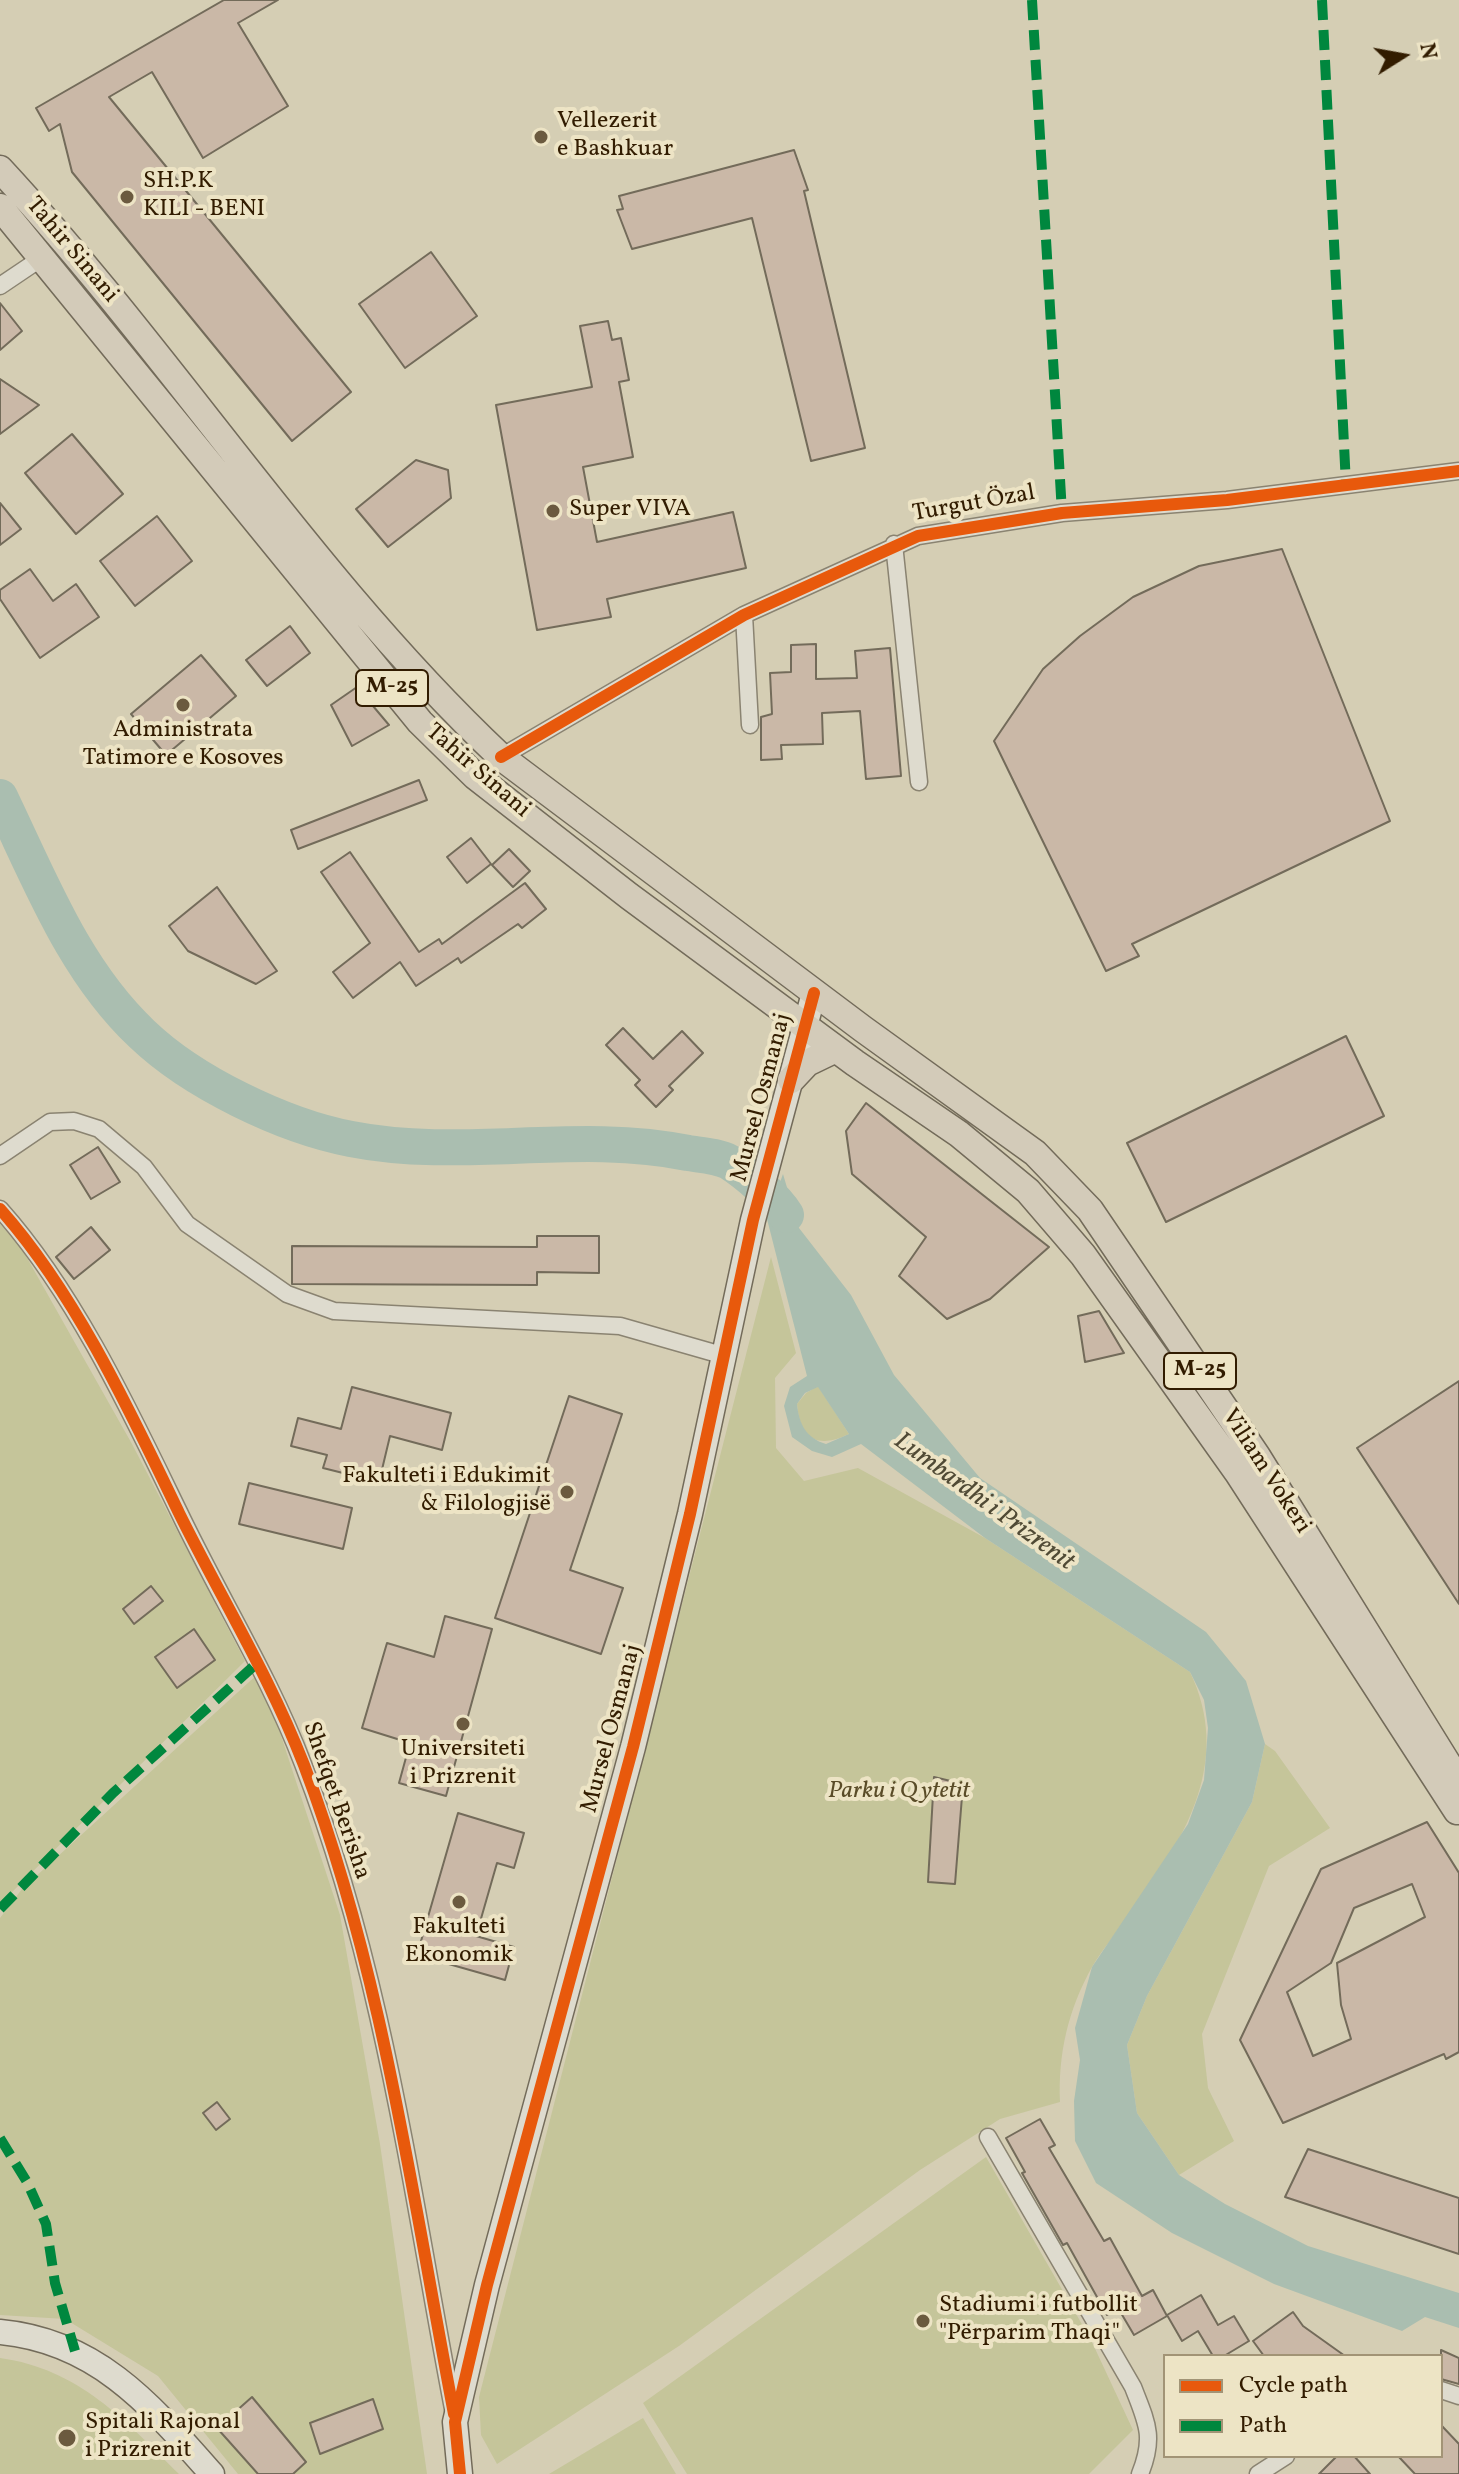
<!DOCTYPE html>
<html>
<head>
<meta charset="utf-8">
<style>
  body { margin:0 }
  #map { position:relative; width:1459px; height:2474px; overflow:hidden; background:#d5ceb4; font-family:Vollkorn,serif }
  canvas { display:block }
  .legend { position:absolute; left:1163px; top:2354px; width:280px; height:104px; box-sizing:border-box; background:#ede4c5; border:2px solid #a29476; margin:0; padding:10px 14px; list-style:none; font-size:24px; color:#321c00 }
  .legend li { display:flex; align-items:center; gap:16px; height:40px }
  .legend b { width:40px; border:2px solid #a29476 }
  .north { position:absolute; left:1363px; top:16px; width:80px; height:80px; -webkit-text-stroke:6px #ede4c5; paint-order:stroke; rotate:79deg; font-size:22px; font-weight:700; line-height:32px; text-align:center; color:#321c00 }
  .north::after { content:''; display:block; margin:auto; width:28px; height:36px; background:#321c00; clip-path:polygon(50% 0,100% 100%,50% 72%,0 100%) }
</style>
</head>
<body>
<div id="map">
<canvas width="1459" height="2474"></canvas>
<ul class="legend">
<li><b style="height:10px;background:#e8590c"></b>Cycle path</li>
<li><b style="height:10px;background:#00873e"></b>Path</li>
</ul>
<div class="north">N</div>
</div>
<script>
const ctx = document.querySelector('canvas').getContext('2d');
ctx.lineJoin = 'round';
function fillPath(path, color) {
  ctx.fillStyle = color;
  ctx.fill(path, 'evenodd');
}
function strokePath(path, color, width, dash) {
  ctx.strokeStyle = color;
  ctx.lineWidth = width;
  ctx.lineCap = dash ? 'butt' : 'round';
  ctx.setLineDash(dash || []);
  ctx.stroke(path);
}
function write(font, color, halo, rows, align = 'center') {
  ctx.font = font + ' Vollkorn,serif';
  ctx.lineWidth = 8;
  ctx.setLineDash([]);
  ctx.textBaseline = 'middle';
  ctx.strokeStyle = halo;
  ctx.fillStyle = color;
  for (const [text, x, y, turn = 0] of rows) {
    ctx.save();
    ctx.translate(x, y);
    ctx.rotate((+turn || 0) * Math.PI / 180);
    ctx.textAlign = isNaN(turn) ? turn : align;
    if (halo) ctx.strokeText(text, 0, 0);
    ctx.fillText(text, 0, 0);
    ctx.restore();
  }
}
const green = new Path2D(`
  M0 1224 22 1249 132 1444 245 1661 0 1904Z
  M771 1257 796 1353 775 1378 776 1448 804 1481 858 1468 985 1538 1190 1672C1232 1760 1187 1835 1135 1908 1121 1928 1104 1946 1092 1967 1068 2010 1058 2054 1060 2102L1000 2119 920 2170 679 2346 497 2464 481 2435 479 2397Z
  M818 1386 849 1434C818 1449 800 1440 797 1404L806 1393Z
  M260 1672 340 1915 380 2144 427 2474H238L158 2376 65 2319 0 2315V1918L22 1889Z
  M1265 1744 1275 1751 1330 1828 1269 1866 1202 2034 1208 2088 1234 2141 1179 2175 1137 2113 1127 2045 1147 1996 1252 1802Z
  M986 2157 1091 2340 1133 2430 1089 2474H687L643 2403Z
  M0 2358C79 2369 125 2420 179 2474H0Z
  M643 2418 676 2474H549Z`);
const water = new Path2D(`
  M783 1174 799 1228 851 1295 894 1375 980 1478 1206 1632 1246 1681 1265 1744 1252 1802 1147 1996 1127 2045 1137 2113 1179 2175 1225 2204 1308 2246 1459 2293V2328L1425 2317 1402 2331 1274 2284 1172 2233 1096 2183 1075 2141 1074 2101 1080 2060 1075 2028 1092 1967 1188 1824 1204 1780 1208 1728 1204 1700 1190 1672 985 1538 861 1444 832 1457 812 1451 792 1437 784 1406 790 1387 807 1376 767 1219ZM818 1387 849 1434 826 1444C806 1438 799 1424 797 1404L805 1393Z`);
const river = new Path2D(`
  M0 797C40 880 74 970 142 1034 192 1082 283 1126 351 1139 462 1161 577 1130 688 1153 700 1155 718 1156 729 1162 746 1173 776 1198 786 1215`);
const building = new Path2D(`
  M224 0H278L238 23 288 106 203 158 152 72 109 97 351 392 292 441 72 172 60 124 49 131 36 108Z
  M794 150 808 190 804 191 865 448 811 461 752 218 632 249 617 210 623 209 619 196Z
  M431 252 477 316 405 368 359 304Z
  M0 303 22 331 0 350Z
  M608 321 612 340 621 338 629 380 619 382 633 457 583 467 597 542 733 512 746 568 607 599 611 617 537 630 496 405 592 387 580 326Z
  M0 379 39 405 0 434Z
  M72 434 123 494 76 534 25 473Z
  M416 460 448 470 451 498 388 547 356 509Z
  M0 503 21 529 0 545Z
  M157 516 192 561 135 606 100 561Z
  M1282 549 1390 821 1132 944 1139 956 1106 971 994 741 1043 669 1080 636 1133 597 1199 566Z
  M30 569 53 601 76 584 99 617 40 658 0 599V590Z
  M290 626 310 653 267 686 246 660Z
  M816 644V679L857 678 855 651 890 648 901 776 866 779 860 711 822 713 823 744 781 745 782 759 761 760V717L772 714 770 673 791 672V645Z
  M201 655 236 696 166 755 131 714Z
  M357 687 389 725 352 746 331 705Z
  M419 780 427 800 298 849 291 830Z
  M471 838 491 864 467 883 447 857Z
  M509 849 530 871 513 887 492 865Z
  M350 852 419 952 439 939 442 944 525 883 546 909 522 928 518 924 461 963 458 958 416 986 400 962 353 998 333 972 370 943 321 872Z
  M217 887 277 971 256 984 188 951 169 926Z
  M623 1028 653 1059 682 1031 703 1053 669 1086 673 1090 656 1107 635 1085 640 1080 606 1045Z
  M1346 1036 1384 1116 1166 1222 1127 1143Z
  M866 1103 1049 1247 990 1299 947 1319 899 1276 926 1237 852 1174 846 1131Z
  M98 1147 120 1182 91 1199 70 1165Z
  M91 1227 110 1250 74 1279 56 1257Z
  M537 1236H599V1273L537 1272V1285L292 1284V1246L537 1247Z
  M1099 1311 1124 1353 1085 1362 1078 1316Z
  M1459 1381V1604L1357 1448Z
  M352 1387 451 1413 442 1450 390 1436 379 1482 323 1468 327 1455 291 1446 298 1418 341 1429Z
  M569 1396 622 1414 570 1570 623 1588 601 1654 495 1618Z
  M249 1483 352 1508 343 1549 239 1524Z
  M151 1586 163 1601 134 1624 123 1609Z
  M445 1616 492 1629 446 1796 399 1783 410 1743 362 1728 387 1643 434 1657Z
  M194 1629 215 1660 177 1688 155 1657Z
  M934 1777 963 1784 955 1884 928 1882Z
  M458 1813 524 1833 514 1868 497 1863 476 1936 514 1947 505 1980 417 1955Z
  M1427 1822 1459 1873V2052L1446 2059 1444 2054 1283 2123 1240 2040 1321 1869ZM1412 1884 1425 1917 1337 1963 1341 2005 1351 2039 1313 2056 1287 1992 1331 1963 1354 1908Z
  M217 2102 230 2119 216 2130 203 2113Z
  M1040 2119 1055 2145 1049 2148 1104 2241 1110 2238 1142 2296 1153 2290 1167 2316 1134 2335 1118 2308 1107 2315 1067 2243 1063 2245 1022 2173 1025 2172 1006 2138Z
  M1308 2149 1459 2198V2254L1285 2197Z
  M1201 2295 1218 2325 1234 2316 1249 2341 1224 2356H1213L1198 2331 1182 2341 1167 2315Z
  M1293 2312 1303 2326 1345 2356H1264L1253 2341Z
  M1441 2350 1459 2358V2384L1441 2379Z
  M252 2397 306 2462 293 2474H258L217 2428Z
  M373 2399 383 2429 320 2454 310 2423Z
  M1441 2425 1459 2444V2474H1415L1398 2456H1441Z
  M1337 2456H1354L1370 2474H1319Z`);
const street = new Path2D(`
  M0 286 40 259
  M894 544 919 782
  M744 615 750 725
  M501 757 744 615 918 536 1062 513 1227 500 1459 471
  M0 1156 50 1122 74 1121 99 1129 144 1167 187 1224 287 1294 334 1311 620 1326 725 1356
  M0 1209C75 1293 130 1411 179 1512 219 1596 270 1677 303 1764 384 1973 412 2196 454 2414
  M988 2137 1133 2387C1147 2423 1155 2437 1140 2474
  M1441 2390 1459 2396
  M1258 2474 1286 2456`);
const secondary = new Path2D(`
  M0 2332C97 2341 151 2405 212 2474
  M460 2474 455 2422 487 2285 633 1747 690 1514 753 1220 814 993`);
const primary = new Path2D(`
  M0 169C175 358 313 580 501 757L863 1029 1035 1153 1090 1210 1257 1456 1459 1782
  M0 207 420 722 475 776 629 896 855 1063 959 1134 1028 1191 1083 1255 1238 1473 1457 1811
  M791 1080 807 1063 836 1049`);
const quiet = new Path2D(`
  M1032 0 1062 513
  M1322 0 1346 485
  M0 1909 113 1793 256 1664
  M0 2138 27 2182 46 2224 55 2283 75 2351`);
const cycleway = new Path2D(`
  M501 757 744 615 918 536 1062 513 1227 500 1459 471
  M0 1209C75 1293 130 1411 179 1513 220 1596 270 1677 304 1765 383 1973 412 2196 454 2414
  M460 2474 455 2422 487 2285 633 1747 690 1514 753 1220 814 993`);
const markers = [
  [541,137,8,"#6b5a3f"],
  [127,197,8,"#6b5a3f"],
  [553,511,8,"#6b5a3f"],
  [183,705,8,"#6b5a3f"],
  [567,1492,8,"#6b5a3f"],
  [463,1724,8,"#6b5a3f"],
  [459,1902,8,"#6b5a3f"],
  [923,2321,8,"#6b5a3f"],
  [67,2438,10,"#6b5a3f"]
];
const shields = [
  [392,688,72],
  [1200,1371,72]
];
const shieldNames = [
  ["M-25",392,688],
  ["M-25",1200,1371]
];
const poiNames = [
  ["Vellezerit",557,123],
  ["e Bashkuar",557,151],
  ["SH.P.K",143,183],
  ["KILI - BENI",143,211],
  ["Super VIVA",569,511],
  ["Administrata",183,732,"center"],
  ["Tatimore e Kosoves",183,760,"center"],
  ["Fakulteti i Edukimit",551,1478,"right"],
  ["& Filologjisë",551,1506,"right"],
  ["Universiteti",463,1751,"center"],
  ["i Prizrenit",463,1779,"center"],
  ["Fakulteti",459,1929,"center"],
  ["Ekonomik",459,1957,"center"],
  ["Stadiumi i futbollit",939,2307],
  ["\"Përparim Thaqi\"",939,2335],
  ["Spitali Rajonal",85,2424],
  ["i Prizrenit",85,2452]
];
const streetNames = [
  ["Tahir Sinani",71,251,50],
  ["Turgut Özal",974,505,-10],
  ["Tahir Sinani",477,772,41],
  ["Mursel Osmanaj",763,1098,-75],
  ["Viliam Vokeri",1265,1472,57],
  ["Mursel Osmanaj",613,1729,-75],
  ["Shefqet Berisha",335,1801,71]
];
const parkNames = [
  ["Parku i Qytetit",899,1793]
];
const waterNames = [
  ["Lumbardhi i Prizrenit",983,1503,36]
];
fillPath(green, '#c5c59a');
fillPath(water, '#aabeb0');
strokePath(river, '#aabeb0', 36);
fillPath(building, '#cab8a7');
strokePath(building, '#736b5a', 2);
strokePath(street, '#8a8371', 19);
strokePath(secondary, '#736b5a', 27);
strokePath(primary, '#736b5a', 29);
strokePath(street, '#dedbce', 16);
strokePath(secondary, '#dedbce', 24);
strokePath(primary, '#d3cbb9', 26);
strokePath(quiet, '#00873e', 10, [20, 10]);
strokePath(cycleway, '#e8590c', 12);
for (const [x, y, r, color] of markers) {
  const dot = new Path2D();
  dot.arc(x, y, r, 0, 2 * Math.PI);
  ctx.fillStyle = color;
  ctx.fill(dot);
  strokePath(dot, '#ede4c5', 3);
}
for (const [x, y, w] of shields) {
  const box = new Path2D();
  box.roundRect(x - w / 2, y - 18, w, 36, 6);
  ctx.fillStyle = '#ede4c5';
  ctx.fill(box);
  strokePath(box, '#321c00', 2);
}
write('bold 22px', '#321c00', null, shieldNames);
write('24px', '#321c00', '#ede4c5', poiNames, 'left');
write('24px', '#321c00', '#ede4c5', streetNames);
write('italic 24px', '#5a4c28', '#ede4c5', parkNames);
write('italic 26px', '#504a35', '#ede4c5', waterNames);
</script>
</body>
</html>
